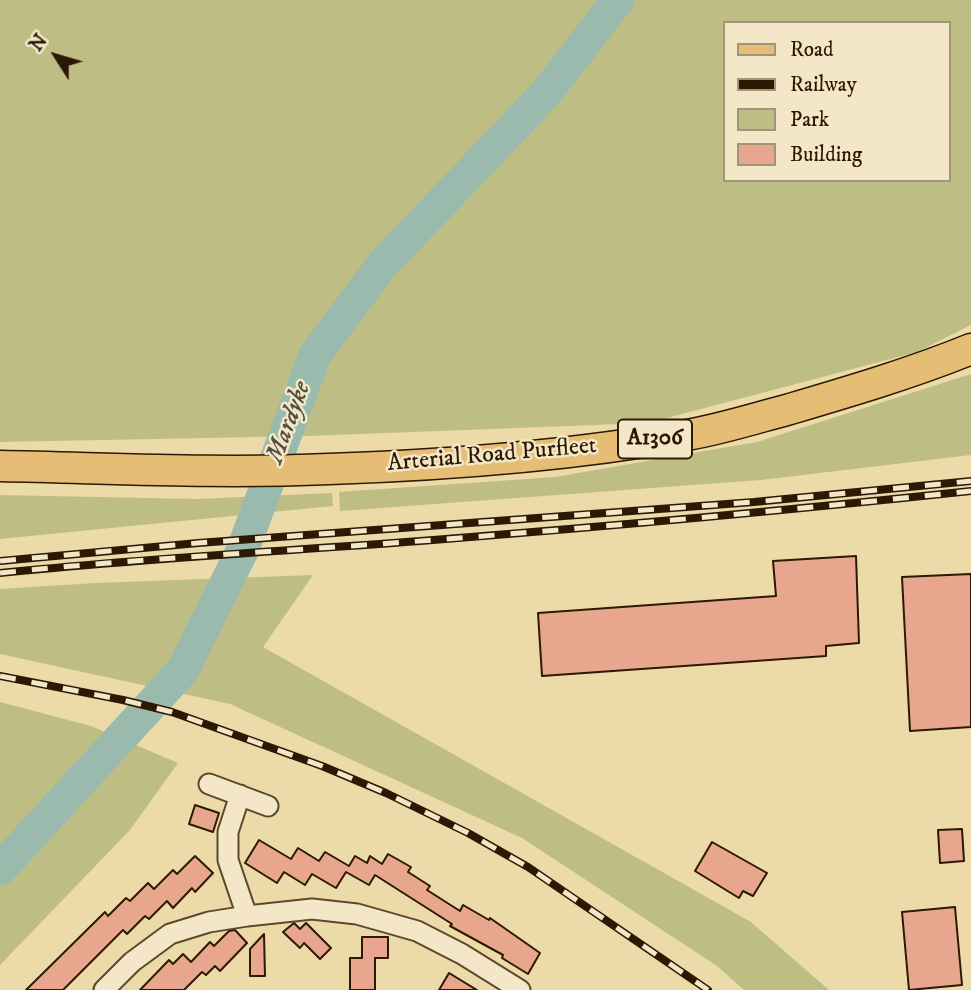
<!DOCTYPE html>
<html>
<head>
<meta charset="utf-8">
<style>
  body { margin:0 }
  #map { position:relative; width:971px; height:990px; overflow:hidden; background:#eddaa9; font-family:"IM FELL DW Pica",serif }
  canvas { display:block }
  .legend { position:absolute; left:723px; top:21px; width:228px; height:161px; box-sizing:border-box; background:#f3e7c7; border:2px solid #a39579; margin:0; padding:9px 12px; list-style:none; font-size:21px; color:#2c1903 }
  .legend li { display:flex; align-items:center; gap:14px; height:35px }
  .legend b { width:35px; border:2px solid #a39579 }
  .north { position:absolute; left:21px; top:21px; width:70px; height:70px; -webkit-text-stroke:5px #f3e7c7; paint-order:stroke; rotate:307deg; font-size:19px; font-weight:700; line-height:28px; text-align:center; color:#2c1903 }
  .north::after { content:''; display:block; margin:auto; width:24px; height:32px; background:#2c1903; clip-path:polygon(50% 0,100% 100%,50% 72%,0 100%) }
</style>
</head>
<body>
<div id="map">
<canvas width="971" height="990"></canvas>
<ul class="legend">
<li><b style="height:9px;background:#e6bd74"></b>Road</li>
<li><b style="height:9px;background:#2c1903"></b>Railway</li>
<li><b style="height:19px;background:#bebe84"></b>Park</li>
<li><b style="height:19px;background:#e8a68e"></b>Building</li>
</ul>
<div class="north">N</div>
</div>
<script>
const ctx = document.querySelector('canvas').getContext('2d');
ctx.lineJoin = 'round';
function fillPath(path, color) {
  ctx.fillStyle = color;
  ctx.fill(path, 'evenodd');
}
function strokePath(path, color, width, dash) {
  ctx.strokeStyle = color;
  ctx.lineWidth = width;
  ctx.lineCap = dash ? 'butt' : 'round';
  ctx.setLineDash(dash || []);
  ctx.stroke(path);
}
function write(font, color, halo, rows, align = 'center') {
  ctx.font = font + ' "IM FELL DW Pica",serif';
  ctx.lineWidth = 5;
  ctx.setLineDash([]);
  ctx.textBaseline = 'middle';
  ctx.strokeStyle = halo;
  ctx.fillStyle = color;
  for (const [text, x, y, turn = 0] of rows) {
    ctx.save();
    ctx.translate(x, y);
    ctx.rotate((+turn || 0) * Math.PI / 180);
    ctx.textAlign = isNaN(turn) ? turn : align;
    if (halo) ctx.strokeText(text, 0, 0);
    ctx.fillText(text, 0, 0);
    ctx.restore();
  }
}
const green = new Path2D(`
  M0 0H971V325L917 352 648 423 308 436 0 442ZM724 23H948V180H724Z
  M971 374V455L761 480 340 511 339 492 555 477 757 442Z
  M332 493 333 506 0 539V495L197 499Z
  M313 575 263 647 751 922 829 990H744L717 966 522 838 230 704 0 654V589L95 583Z
  M0 702 91 726 178 763 130 830 0 965Z`);
const river = new Path2D(`
  M0 869 183 670 243 549 315 355 382 265 546 93 618 0`);
const building = new Path2D(`
  M856 556 859 643 826 646V656L542 676 538 613 776 596 773 561Z
  M971 574V727L910 731 902 577Z
  M195 805 219 813 213 832 189 824Z
  M962 829 964 861 940 863 938 830Z
  M259 840 291 859 298 848 319 861 325 852 349 866 355 856 367 863 370 856 382 864 388 854 411 867 408 872 430 886 427 890 460 911 463 905 489 920 490 918 540 953 528 974 502 958 503 955 450 926 452 924 375 875 369 885 346 872 336 888 312 874 305 885 284 872 277 883 245 863Z
  M712 842 767 873 753 896 743 891 739 898 695 871Z
  M195 856 213 873 195 892 192 888 173 908 167 901 149 919 145 916 127 934 123 930 63 990H26L105 912 108 916 126 898 130 901 148 883 154 889 173 870 177 874Z
  M955 907 962 985 909 990 902 912Z
  M294 923 300 929 306 923 331 948 320 959 304 943 300 948 283 932Z
  M235 930 247 943 220 971 215 966 206 975 202 972 184 990H140L169 960 173 964 183 954 191 962 210 942 214 946 229 931Z
  M264 934 265 976H250V949Z
  M362 937H388V958H375V990H350V958H362Z
  M449 973 477 990H439Z`);
const street = new Path2D(`
  M209 784 268 806
  M240 795 228 832V860L247 916
  M104 990 132 962 170 934 209 922 247 916 312 909 357 914 417 931 462 954 520 990`);
const primary = new Path2D(`
  M0 466C109 468 219 474 329 469 448 465 569 456 687 435 722 429 756 418 790 409 851 391 912 373 971 349`);
const rail = new Path2D(`
  M0 561 198 543 754 502 971 481
  M0 573C144 558 289 551 433 540 613 526 792 510 971 491
  M0 676 123 700 172 712 322 766 386 793 468 833 528 867 708 990`);
const shields = [
  [655,439,74]
];
const shieldNames = [
  ["A1306",655,439]
];
const streetNames = [
  ["Arterial Road Purfleet",492,456,-5]
];
const waterNames = [
  ["Mardyke",290,423,-70]
];
fillPath(green, '#bebe84');
strokePath(river, '#9abaae', 33);
fillPath(building, '#e8a68e');
strokePath(building, '#2c1903', 2);
strokePath(street, '#5c492c', 23);
strokePath(primary, '#2c1903', 33);
strokePath(street, '#f3e7c7', 19);
strokePath(primary, '#e6bd74', 30);
strokePath(rail, '#2c1903', 8);
strokePath(rail, '#f3e7c7', 5, [16]);
for (const [x, y, w] of shields) {
  const box = new Path2D();
  box.roundRect(x - w / 2, y - 19.5, w, 39, 5);
  ctx.fillStyle = '#f3e7c7';
  ctx.fill(box);
  strokePath(box, '#2c1903', 2);
}
write('bold 23px', '#2c1903', null, shieldNames);
write('24px', '#2c1903', '#f3e7c7', streetNames);
write('italic 26px', '#52513f', '#f3e7c7', waterNames);
</script>
</body>
</html>
